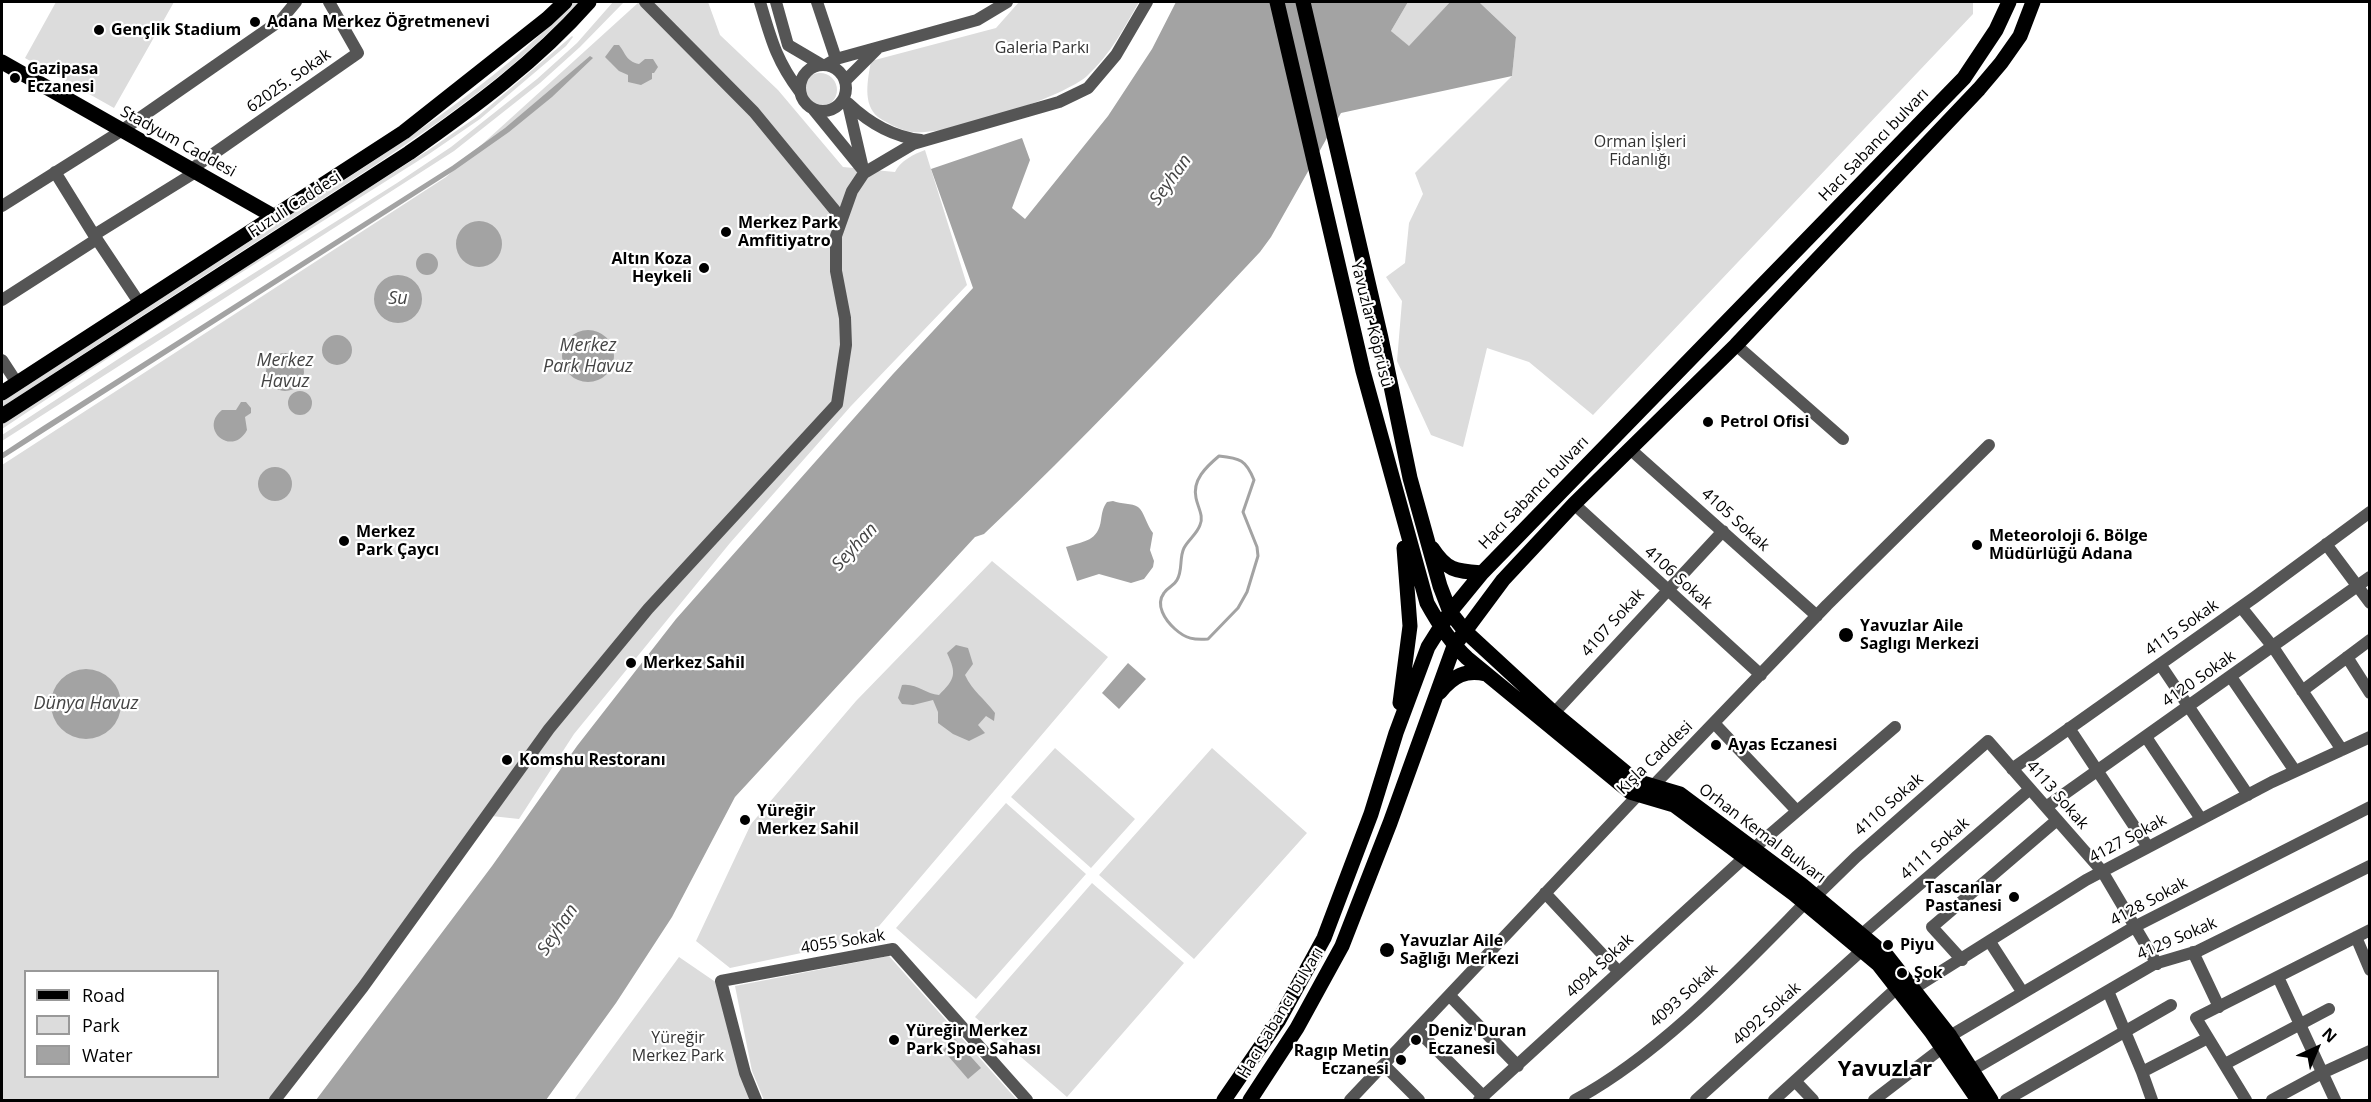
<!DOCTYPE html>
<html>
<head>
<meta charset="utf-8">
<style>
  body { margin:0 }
  #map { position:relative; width:2371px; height:1102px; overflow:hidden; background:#fff; font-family:"Open Sans",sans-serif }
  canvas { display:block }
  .frame { position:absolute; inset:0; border:3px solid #000; pointer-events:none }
  .legend { position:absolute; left:24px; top:970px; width:195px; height:108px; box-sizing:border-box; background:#fff; border:2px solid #999; margin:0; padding:8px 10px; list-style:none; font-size:18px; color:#000 }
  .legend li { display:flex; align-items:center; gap:12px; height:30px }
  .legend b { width:30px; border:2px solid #999 }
  .north { position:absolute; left:2287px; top:1018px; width:60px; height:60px; -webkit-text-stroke:4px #fff; paint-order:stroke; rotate:44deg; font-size:16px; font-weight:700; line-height:24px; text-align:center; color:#000 }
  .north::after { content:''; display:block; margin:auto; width:21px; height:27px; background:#000; clip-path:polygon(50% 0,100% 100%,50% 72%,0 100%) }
</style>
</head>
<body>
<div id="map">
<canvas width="2371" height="1102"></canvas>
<div class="frame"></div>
<ul class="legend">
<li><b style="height:8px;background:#000"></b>Road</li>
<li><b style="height:16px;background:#dcdcdc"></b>Park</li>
<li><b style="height:16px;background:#a3a3a3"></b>Water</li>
</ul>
<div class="north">N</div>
</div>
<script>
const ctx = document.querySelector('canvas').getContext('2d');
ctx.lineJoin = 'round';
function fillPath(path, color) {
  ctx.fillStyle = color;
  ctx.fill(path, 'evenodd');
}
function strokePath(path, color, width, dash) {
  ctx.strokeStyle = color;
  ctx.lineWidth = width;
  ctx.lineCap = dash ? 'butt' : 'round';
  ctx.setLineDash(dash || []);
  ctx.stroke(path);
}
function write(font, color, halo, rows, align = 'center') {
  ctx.font = font + ' "Open Sans",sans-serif';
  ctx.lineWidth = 4.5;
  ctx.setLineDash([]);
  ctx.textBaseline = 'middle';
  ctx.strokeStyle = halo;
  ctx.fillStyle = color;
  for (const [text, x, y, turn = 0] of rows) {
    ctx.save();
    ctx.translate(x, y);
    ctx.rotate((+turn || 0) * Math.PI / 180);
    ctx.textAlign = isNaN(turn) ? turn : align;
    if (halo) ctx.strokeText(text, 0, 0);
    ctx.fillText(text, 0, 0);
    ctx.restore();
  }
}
const green = new Path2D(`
  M56 2H174L114 108 25 58Z
  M573 2H579C496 91 389 156 287 222 192 283 97 345 2 407V402C99 339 197 275 295 212 392 149 494 86 573 2Z
  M613 2H624L580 47 540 83 454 151 2 441V435L132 350 397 183 451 147 537 79 577 43Z
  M639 2H708L720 35 778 90 843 167 895 172C900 161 914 154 925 150L967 285 851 406 730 543 574 734 519 819 482 815 419 906 270 1100H2V465L446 177ZM26 972H218V1076H26Z
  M1019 2H1139C1124 28 1110 55 1087 76 1062 98 939 140 907 131 899 129 885 122 878 117 862 104 868 79 871 61L996 28Z
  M1408 2H1450L1409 47 1391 31Z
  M1479 2H1973V14L1593 415 1529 362 1487 348 1463 447 1431 435 1397 361 1402 301 1386 277 1405 263 1409 223 1423 194 1415 173 1512 76 1516 37Z
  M572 36 573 37 566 46 480 119 429 154 152 329 2 429V424L151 326 427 151 478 116Z
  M803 90a17 17 0 1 1 34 0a17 17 0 1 1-34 0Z
  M992 561 1108 657 868 939 730 968 696 941 751 824 856 701Z
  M1055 748 1135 819 1091 868 1011 797Z
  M1212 748 1307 833 1194 959 1099 875Z
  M1006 803 1086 874 976 999 896 928Z
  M1092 883 1184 963 1067 1097 975 1017Z
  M889 956 1017 1100H764L752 1071 735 986Z
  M679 957 717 983 750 1100H574Z`);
const water = new Path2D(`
  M1176 2H1408L1391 31 1409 46 1450 2H1479L1516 37 1512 76 1341 113 1271 237 1260 252C1170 348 1079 444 984 534L975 537 735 797 672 917 616 1003 546 1100H316L492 866 577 746 676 619 893 374 973 288 931 169 1022 138 1030 160 1012 208 1025 219 1108 116 1152 49Z
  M614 45H619C626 54 626 61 639 64L645 59H653L658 67 654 73H652V79L641 85 628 82V75L619 71 605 57Z
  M590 56 593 58 552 97 509 132 455 170 2 459V453L43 426 452 166 505 128Z
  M456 244a23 23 0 1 1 46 0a23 23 0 1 1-46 0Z
  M416 264a11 11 0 1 1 22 0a11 11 0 1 1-22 0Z
  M374 299a24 24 0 1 1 48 0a24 24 0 1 1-48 0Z
  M562 356a26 26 0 1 1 52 0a26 26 0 1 1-52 0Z
  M322 350a15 15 0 1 1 30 0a15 15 0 1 1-30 0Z
  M266 372a19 19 0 1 1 38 0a19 19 0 1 1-38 0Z
  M288 403a12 12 0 1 1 24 0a12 12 0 1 1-24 0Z
  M241 402H246L251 408V413L245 417 247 430C232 458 198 429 222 410H236Z
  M258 484a17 17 0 1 1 34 0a17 17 0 1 1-34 0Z
  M1113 501C1121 504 1132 503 1138 507 1144 511 1147 526 1153 533L1150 550 1154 561 1153 567 1144 579 1131 583 1099 574 1077 581 1066 547C1085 541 1098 541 1101 520 1102 513 1103 507 1107 502Z
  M956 645 968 648 973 664 965 675C973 692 984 698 995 713L994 721 986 716 978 725 985 733 969 741 953 734 938 723V712L933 700 913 705 902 704 898 698 902 685C917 683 925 694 939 695 955 679 957 674 947 653Z
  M1128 663 1146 679 1119 709 1102 693Z
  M51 704a35 35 0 1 1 70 0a35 35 0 1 1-70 0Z
  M955 1039 981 1068 968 1079 943 1050Z`);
const stream = new Path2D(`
  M1219 456C1240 458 1246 460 1254 480L1243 512 1257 547 1258 556 1247 592 1238 608 1208 639C1194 640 1186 639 1175 629 1165 620 1155 605 1164 593 1168 587 1174 586 1177 580 1183 570 1179 558 1184 548 1188 540 1197 534 1200 525 1204 516 1198 508 1196 498 1192 480 1206 467 1219 456Z`);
const minor = new Path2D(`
  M645 2 754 112 842 219
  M760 2C771 39 776 60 800 92
  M776 2 788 45 822 65
  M817 2 836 59
  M800 88a23 23 0 1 1 46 0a23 23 0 1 1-46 0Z
  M826 65 836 59 977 20 1007 2
  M845 81 877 49
  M848 103C868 122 893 137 921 140
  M848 104 864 173
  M813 109 862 169
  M55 172 94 235 140 304
  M2 206 121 131 281 20 296 2
  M94 235 194 173 196 166 358 53 329 2
  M2 300 97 239
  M1736 345 1843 439
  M2 360 17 383
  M1630 449 1817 616
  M1574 504 1761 675
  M2326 544 2370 603
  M2241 607 2273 647 2342 750
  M2347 657 2370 693
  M2160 664 2248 795
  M2231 677 2295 771
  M2302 691 2370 640
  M1554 713 1723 531
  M1714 723 1797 811
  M2069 728 2148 847
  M2146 737 2201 819
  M2012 769 2255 597 2370 512
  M2046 807 2370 577
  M1753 849 1895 727
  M1545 893 1618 971
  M1816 896 1856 857 1988 741 2102 871 2157 964
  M1861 935 2030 789
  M2356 937 2370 970
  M1990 942 2023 993
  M2193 952 2219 1007
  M1962 960 1932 927 2057 820
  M2278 977 2335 1100
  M1913 989 2086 880 2272 782 2370 737
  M2108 991 2142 1072 2152 1100
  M1450 996 1518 1066
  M1417 1030 1484 1097
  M1950 1036 2136 926 2370 807
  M2225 1064 2329 1009
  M1384 1065 1419 1100
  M1972 1070 2154 964 2198 951 2370 866
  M2142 1072 2208 1038
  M1795 1081 1813 1100
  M275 1100 363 987 549 729 648 609 837 404 846 345 845 318 836 271V236L852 191 864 173 913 144 1059 102 1088 88 1116 55 1147 2
  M756 1100 745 1073 721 981 893 949 1027 1100
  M1350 1100 1639 794 1653 786 1827 605 1989 445
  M1479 1100 1745 857
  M1575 1100C1659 1055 1738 971 1805 903
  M1696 1100 1861 951
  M1774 1100 1897 988
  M1874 1100 1942 1048
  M2006 1100 2171 1005
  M2246 1100 2196 1018 2370 930
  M2272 1100 2322 1073 2370 1051`);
const major = new Path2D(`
  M1277 2 1363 371 1427 603C1438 623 1450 642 1467 658L1630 792 1674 805 1794 894 1878 964 1932 1033 1978 1100
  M1303 2 1381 338 1410 478 1440 586 1450 612 1465 631 1554 713 1636 781 1680 794 1802 885 1887 956 1950 1036 1991 1100
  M2 62 275 217
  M2 393 404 132 547 19 565 2
  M2 416 409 153C473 108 537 61 589 2
  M1432 548C1447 571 1456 571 1482 573
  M1440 692C1453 676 1466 669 1486 674
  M1400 703 1410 626 1404 548
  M1224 1100 1279 1020 1324 938 1371 814 1396 733 1428 647 1450 612 1482 573 1964 78 1996 30 2009 2
  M1250 1100 1297 1028 1342 946 1390 823 1454 646 1503 580 1574 504 1736 345 1979 89 2001 63 2020 36 2033 2`);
const markers = [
  [255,22,6,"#000"],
  [99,30,6,"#000"],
  [15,78,6,"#000"],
  [726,232,6,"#000"],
  [704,268,6,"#000"],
  [1708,422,6,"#000"],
  [344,541,6,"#000"],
  [1977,545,6,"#000"],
  [1846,635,8,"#000"],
  [631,663,6,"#000"],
  [1716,745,6,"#000"],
  [507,760,6,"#000"],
  [745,820,6,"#000"],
  [2014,897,6,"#000"],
  [1888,945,6,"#000"],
  [1387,950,8,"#000"],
  [1902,973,6,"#000"],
  [894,1040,6,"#000"],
  [1416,1040,6,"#000"],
  [1401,1060,6,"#000"]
];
const poiNames = [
  ["Adana Merkez Öğretmenevi",267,22],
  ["Gençlik Stadium",111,30],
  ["Gazipasa",27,69],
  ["Eczanesi",27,87],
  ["Merkez Park",738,223],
  ["Amfitiyatro",738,241],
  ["Altın Koza",692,259,"right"],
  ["Heykeli",692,277,"right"],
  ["Petrol Ofisi",1720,422],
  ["Merkez",356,532],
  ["Park Çaycı",356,550],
  ["Meteoroloji 6. Bölge",1989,536],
  ["Müdürlüğü Adana",1989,554],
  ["Yavuzlar Aile",1860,626],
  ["Saglıgı Merkezi",1860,644],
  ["Merkez Sahil",643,663],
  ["Ayas Eczanesi",1728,745],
  ["Komshu Restoranı",519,760],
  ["Yüreğir",757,811],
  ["Merkez Sahil",757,829],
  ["Tascanlar",2002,888,"right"],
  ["Pastanesi",2002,906,"right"],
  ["Yavuzlar Aile",1400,941],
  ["Sağlığı Merkezi",1400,959],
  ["Piyu",1900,945],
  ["Şok",1914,973],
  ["Yüreğir Merkez",906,1031],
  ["Park Spoe Sahası",906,1049],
  ["Deniz Duran",1428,1031],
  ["Eczanesi",1428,1049],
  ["Ragıp Metin",1389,1051,"right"],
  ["Eczanesi",1389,1069,"right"]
];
const parkNames = [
  ["Galeria Parkı",1042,48],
  ["Orman İşleri",1640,142],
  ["Fidanlığı",1640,160],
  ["Yüreğir",678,1038],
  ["Merkez Park",678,1056]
];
const streetNames = [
  ["62025. Sokak",289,81,-35],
  ["Stadyum Caddesi",178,142,29],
  ["Hacı Sabancı bulvarı",1874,145,-46],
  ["Fuzuli Caddesi",295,205,-33],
  ["Yavuzlar Köprüsü",1371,324,76],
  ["Hacı Sabancı bulvarı",1534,493,-46],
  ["4105 Sokak",1735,520,42],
  ["4106 Sokak",1678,578,42],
  ["4107 Sokak",1613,623,-48],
  ["4115 Sokak",2182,628,-35],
  ["4120 Sokak",2199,679,-35],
  ["Kışla Caddesi",1655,758,-44],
  ["4113 Sokak",2057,795,49],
  ["4110 Sokak",1889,805,-41],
  ["Orhan Kemal Bulvarı",1762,834,37],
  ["4127 Sokak",2128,839,-28],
  ["4111 Sokak",1935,849,-41],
  ["4128 Sokak",2149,902,-28],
  ["4129 Sokak",2177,939,-23],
  ["4055 Sokak",843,942,-9],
  ["4094 Sokak",1600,966,-43],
  ["4093 Sokak",1684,996,-42],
  ["Hacı Sabancı bulvarı",1281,1013,-59],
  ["4092 Sokak",1767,1014,-42]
];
const waterNames = [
  ["Seyhan",1171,180,-54],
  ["Su",398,299],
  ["Merkez",588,346],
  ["Park Havuz",588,367],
  ["Merkez",285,361],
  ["Havuz",285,382],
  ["Seyhan",855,547,-47],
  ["Dünya Havuz",86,704],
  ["Seyhan",558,930,-56]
];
const districtNames = [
  ["Yavuzlar",1885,1070]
];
fillPath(green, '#dcdcdc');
fillPath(water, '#a3a3a3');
strokePath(stream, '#a3a3a3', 3);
strokePath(minor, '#555', 12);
strokePath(major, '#000', 15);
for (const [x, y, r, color] of markers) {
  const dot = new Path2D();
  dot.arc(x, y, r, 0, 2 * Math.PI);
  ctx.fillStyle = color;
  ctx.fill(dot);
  strokePath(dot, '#fff', 2);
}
write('bold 16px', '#000', '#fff', poiNames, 'left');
write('16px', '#333', '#fff', parkNames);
write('16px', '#000', '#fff', streetNames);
write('italic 18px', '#444', '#fff', waterNames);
write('bold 22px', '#000', '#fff', districtNames);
</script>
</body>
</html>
